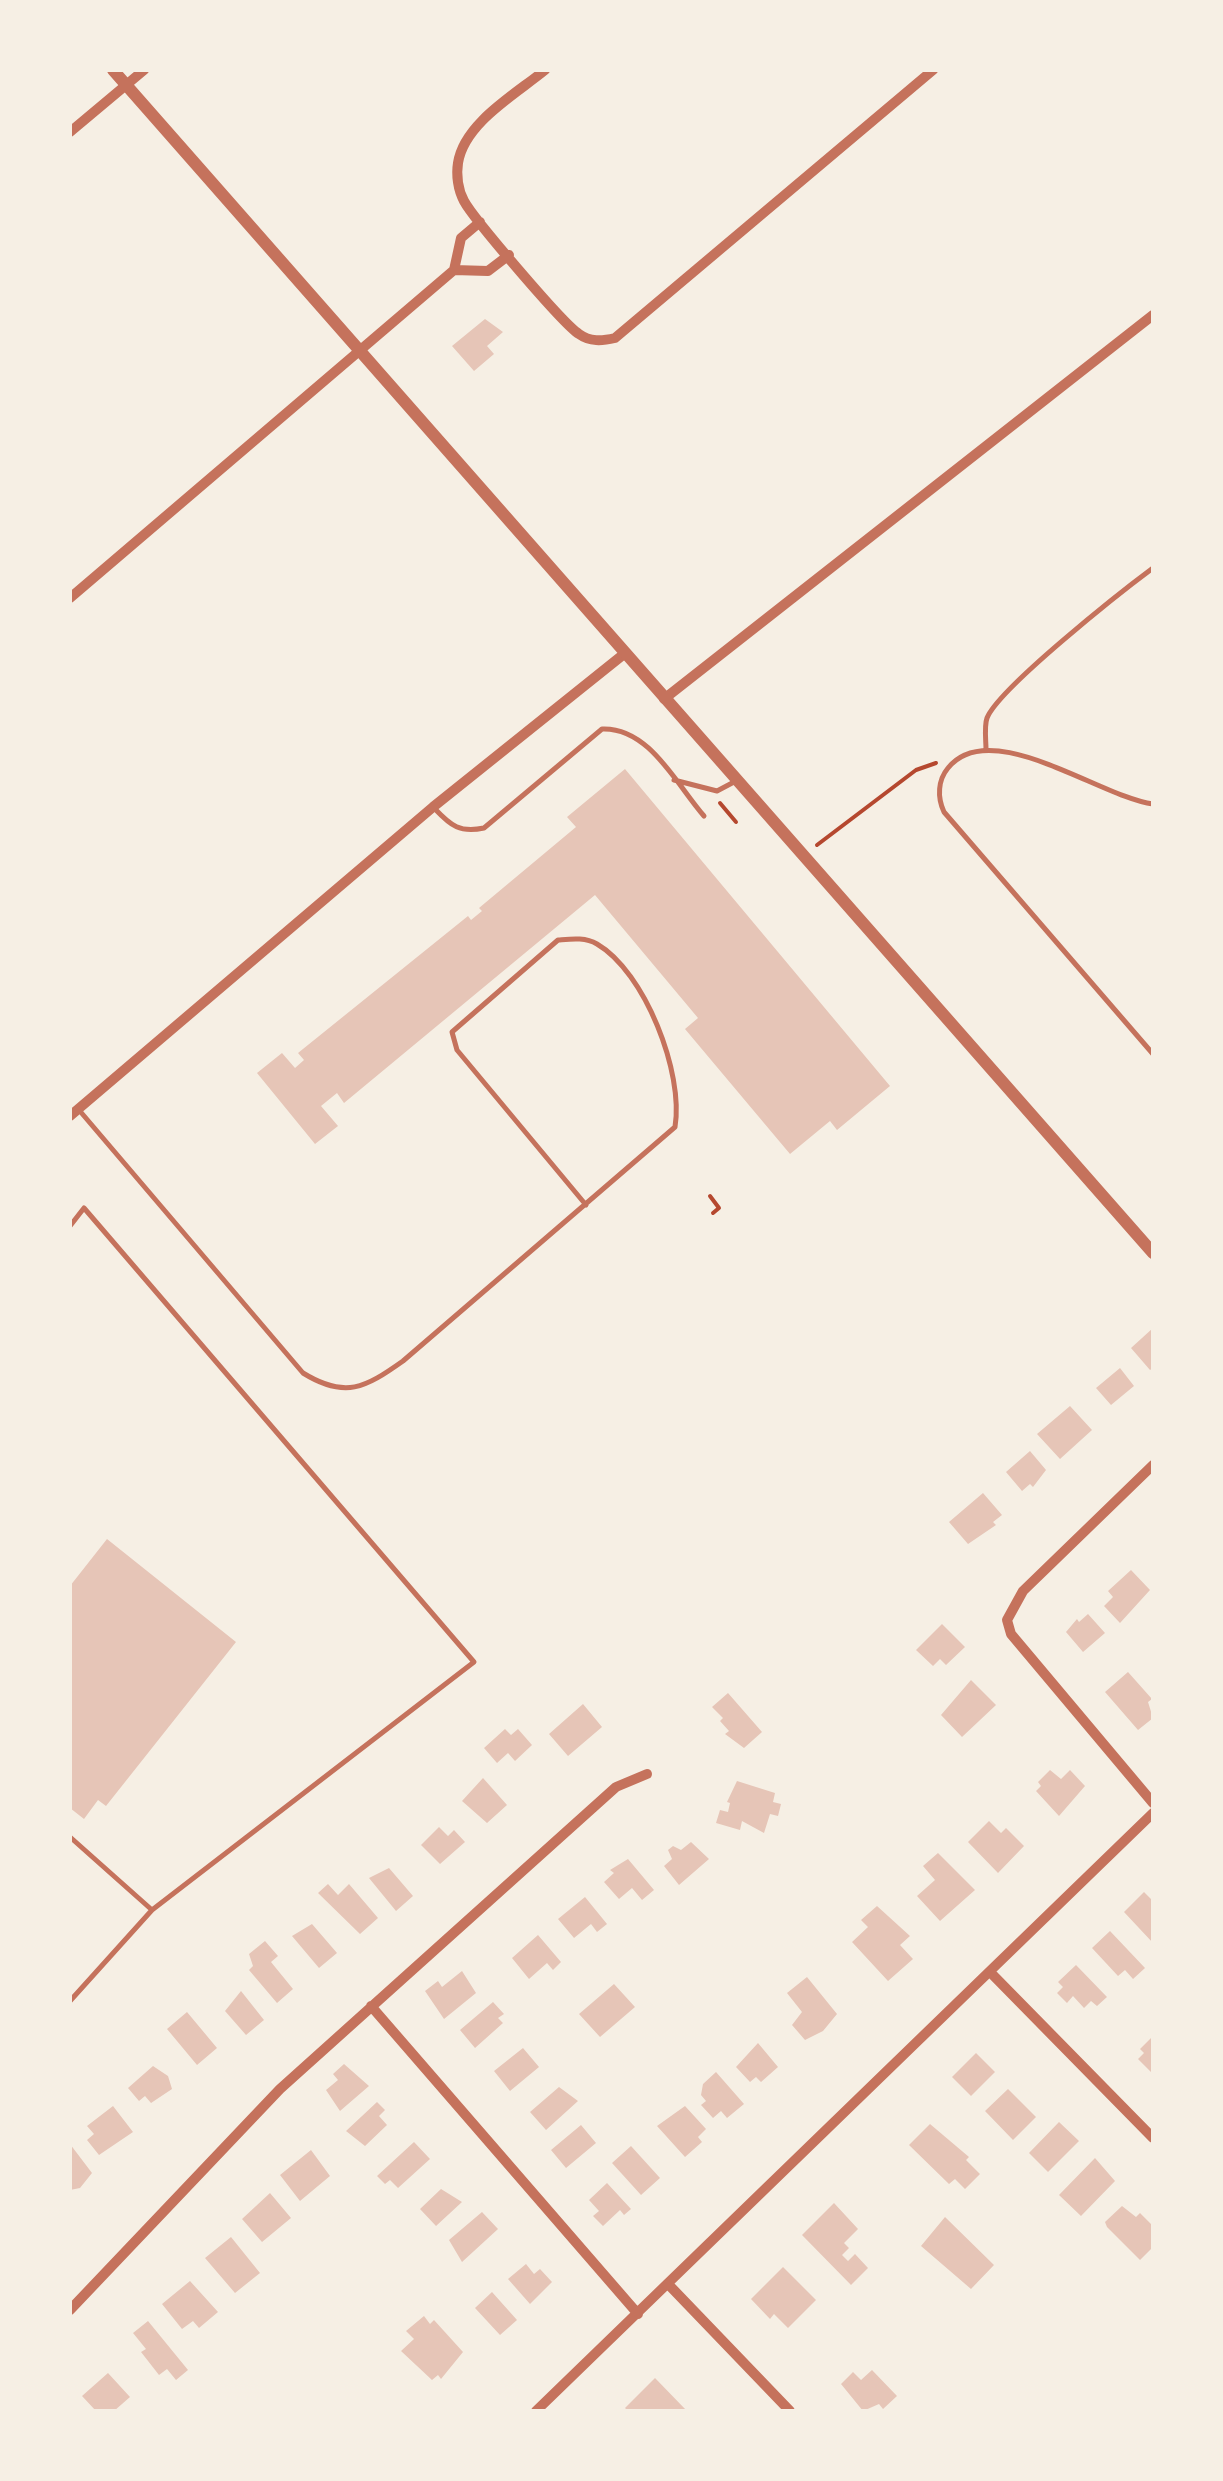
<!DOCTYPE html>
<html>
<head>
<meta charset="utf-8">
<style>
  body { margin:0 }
  #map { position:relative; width:1223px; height:2481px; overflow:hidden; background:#f6efe4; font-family:"Sofia Sans Condensed",sans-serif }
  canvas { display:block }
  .frame { position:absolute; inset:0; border:72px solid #f6efe4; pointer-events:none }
</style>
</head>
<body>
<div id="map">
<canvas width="1223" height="2481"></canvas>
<div class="frame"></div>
</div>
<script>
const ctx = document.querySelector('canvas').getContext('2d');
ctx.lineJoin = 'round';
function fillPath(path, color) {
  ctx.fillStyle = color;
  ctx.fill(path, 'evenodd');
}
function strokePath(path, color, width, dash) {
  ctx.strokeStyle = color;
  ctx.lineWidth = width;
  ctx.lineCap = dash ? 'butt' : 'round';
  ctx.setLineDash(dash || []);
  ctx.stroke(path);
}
const building = new Path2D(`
  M485 319 503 332 487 346 494 354 474 371 452 346Z
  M625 769 890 1086 837 1130 830 1121 790 1154 685 1029 698 1018 595 895 344 1103 337 1093 321 1106 338 1126 315 1144 257 1073 282 1053 295 1068 304 1060 298 1053 468 916 471 920 482 911 479 908 576 827 567 817Z
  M1153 1328V1368L1150 1370 1131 1348Z
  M1120 1368 1134 1386 1111 1405 1096 1388Z
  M1070 1406 1092 1430 1060 1459 1037 1434Z
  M1030 1451 1046 1470 1033 1487 1030 1484 1022 1491 1006 1472Z
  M983 1493 1002 1515 993 1522 996 1525 968 1544 949 1522Z
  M107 1539 236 1642 106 1806 98 1800 84 1819 70 1808V1586Z
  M1131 1570 1150 1590 1120 1623 1104 1606 1113 1597 1108 1591Z
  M1088 1614 1105 1633 1083 1652 1066 1632 1077 1619 1079 1622Z
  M942 1624 965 1647 946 1665 940 1659 933 1666 916 1650Z
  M1128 1672 1152 1699 1148 1702 1153 1718 1138 1730 1105 1692Z
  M971 1680 996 1705 962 1737 941 1715Z
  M728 1693 762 1732 744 1748 725 1734 729 1731 720 1721 723 1718 712 1707Z
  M583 1704 602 1727 568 1756 549 1734Z
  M505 1729 511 1735 518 1729 532 1745 515 1761 508 1753 497 1763 484 1748Z
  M1050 1770 1061 1779 1070 1770 1085 1786 1059 1816 1036 1791 1041 1786 1038 1782Z
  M483 1778 507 1805 487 1823 462 1801Z
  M737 1781 775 1793 773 1802 781 1804 778 1816 770 1814 764 1833 742 1821 740 1830 716 1823 720 1810 728 1812 730 1803 727 1802Z
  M989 1821 1001 1833 1006 1828 1024 1846 998 1873 968 1842Z
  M439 1827 448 1836 454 1830 465 1842 440 1864 421 1845Z
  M691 1842 709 1859 679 1885 664 1866 672 1859 668 1850 673 1846 681 1850Z
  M938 1853 975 1890 940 1921 917 1896 935 1880 923 1866Z
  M628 1859 654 1890 642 1900 632 1888 619 1899 604 1882 614 1873 610 1870Z
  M389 1868 413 1896 396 1911 369 1878Z
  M328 1884 338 1895 349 1884 378 1918 360 1934 318 1893Z
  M1144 1892 1153 1901V1943L1124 1912Z
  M585 1897 607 1924 597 1932 591 1924 574 1938 558 1919Z
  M877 1906 910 1936 900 1945 913 1959 888 1981 852 1942 868 1927 861 1920Z
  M312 1924 337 1953 319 1968 292 1936Z
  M1110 1931 1145 1968 1133 1979 1125 1970 1118 1976 1092 1948Z
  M538 1935 561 1962 553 1970 547 1963 529 1979 512 1958Z
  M265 1941 278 1956 271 1962 293 1989 277 2003 249 1970 253 1966 249 1954Z
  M1076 1965 1107 1997 1097 2006 1091 2001 1084 2008 1073 1996 1067 2003 1057 1993 1063 1987 1058 1982Z
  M462 1971 476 1993 444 2019 425 1991 438 1981 442 1987Z
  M807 1977 837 2014 823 2031 805 2040 792 2025 802 2012 787 1993Z
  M614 1984 635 2007 600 2037 579 2014Z
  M241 1991 264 2020 246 2035 225 2011Z
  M493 2002 504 2014 498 2018 503 2023 475 2048 460 2030Z
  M187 2012 217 2048 197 2065 167 2029Z
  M1153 2036V2074L1138 2059 1144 2053 1140 2049Z
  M758 2043 778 2067 761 2082 756 2077 750 2082 736 2067Z
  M523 2048 539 2067 510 2091 494 2071Z
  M976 2053 995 2072 971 2096 952 2077Z
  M344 2064 369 2086 340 2111 326 2090 338 2080 333 2074Z
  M153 2066 168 2076 172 2089 151 2103 145 2096 139 2101 128 2088Z
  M716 2072 744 2104 727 2118 721 2111 713 2118 701 2105 706 2101 701 2095 703 2084Z
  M559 2087 578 2101 546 2130 530 2112Z
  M1008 2089 1036 2117 1013 2140 985 2111Z
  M377 2102 385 2110 379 2116 387 2125 365 2146 346 2131Z
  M113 2106 133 2132 99 2155 87 2140 94 2134 87 2126Z
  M685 2106 706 2129 698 2137 702 2142 685 2157 657 2126Z
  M1059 2122 1079 2141 1048 2172 1029 2153Z
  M930 2124 969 2157 966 2160 980 2174 965 2189 955 2179 949 2184 909 2145Z
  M581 2125 596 2143 566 2168 551 2150Z
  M414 2142 430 2159 398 2188 390 2180 385 2184 377 2176Z
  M70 2144 92 2173 80 2188 70 2190Z
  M631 2146 660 2178 641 2195 612 2163Z
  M311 2150 330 2176 300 2201 280 2175Z
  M1095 2158 1115 2181 1081 2216 1059 2195Z
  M607 2183 631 2209 624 2215 620 2210 603 2226 593 2216 599 2211 589 2200Z
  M441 2189 462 2202 436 2226 420 2209Z
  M270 2193 291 2218 262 2242 242 2219Z
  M834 2203 858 2229 844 2243 849 2248 842 2255 848 2261 855 2254 868 2268 851 2285 802 2235Z
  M1122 2206 1136 2217 1140 2213 1153 2226V2247L1140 2260 1107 2227 1105 2222Z
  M482 2212 498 2229 462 2262 449 2240Z
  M945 2217 994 2265 971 2289 921 2246Z
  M231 2237 260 2273 235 2293 205 2258Z
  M526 2264 534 2274 540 2269 552 2282 530 2304 508 2279Z
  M783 2267 816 2300 788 2328 774 2314 770 2319 751 2299Z
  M190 2281 218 2312 199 2328 193 2321 182 2329 162 2304Z
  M492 2292 517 2320 500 2335 475 2308Z
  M424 2316 430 2324 434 2320 463 2352 441 2379 438 2375 432 2380 401 2351 414 2339 406 2331Z
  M148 2321 188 2370 176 2380 167 2369 159 2375 141 2352 146 2349 133 2333Z
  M872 2370 897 2396 883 2409 879 2404 863 2411 841 2384 853 2372 861 2380Z
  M108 2373 130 2397 114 2411H96L82 2396Z
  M655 2378 687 2411H628L625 2408Z`);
const path = new Path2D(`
  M720 803 736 822
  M817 845 916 770 936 763
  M710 1196 719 1208 713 1213`);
const service = new Path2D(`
  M986 749C986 741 984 726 987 718 999 688 1122 591 1153 568
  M674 780 717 791 734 782
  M1153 804C1102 798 990 715 948 768 938 780 937 797 944 812L1153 1054
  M435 809C451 826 460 833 484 828L602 729C649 727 676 784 704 816
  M79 1110 303 1373C345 1399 365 1388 403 1361L675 1127C684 1073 645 972 597 944 585 937 571 939 558 940L452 1032 457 1050 586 1205
  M70 1226 84 1208 474 1662 152 1910
  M70 1837 152 1910 70 2001`);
const minor = new Path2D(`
  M545 70C516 94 464 123 458 163 456 175 458 190 464 201 473 218 563 324 579 334 590 342 602 341 615 338L933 70
  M70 132 144 70
  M454 270 461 238 480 222
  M70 598 454 270 488 271 509 255
  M664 699 1153 315
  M70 1116 433 807 624 654
  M1153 1465 1023 1591 1007 1620 1011 1634 1153 1803
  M990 1972 1153 2138
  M371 2006 638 2314
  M668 2284 790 2411
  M70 2310 280 2089 616 1787 647 1774
  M536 2411 1153 1813`);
const tertiary = new Path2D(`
  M113 70 1153 1253`);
fillPath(building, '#e6c5b7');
strokePath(path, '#b5482f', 4);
strokePath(service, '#c5725c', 5);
strokePath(minor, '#c5725c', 10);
strokePath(tertiary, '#c5725c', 12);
</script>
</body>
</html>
